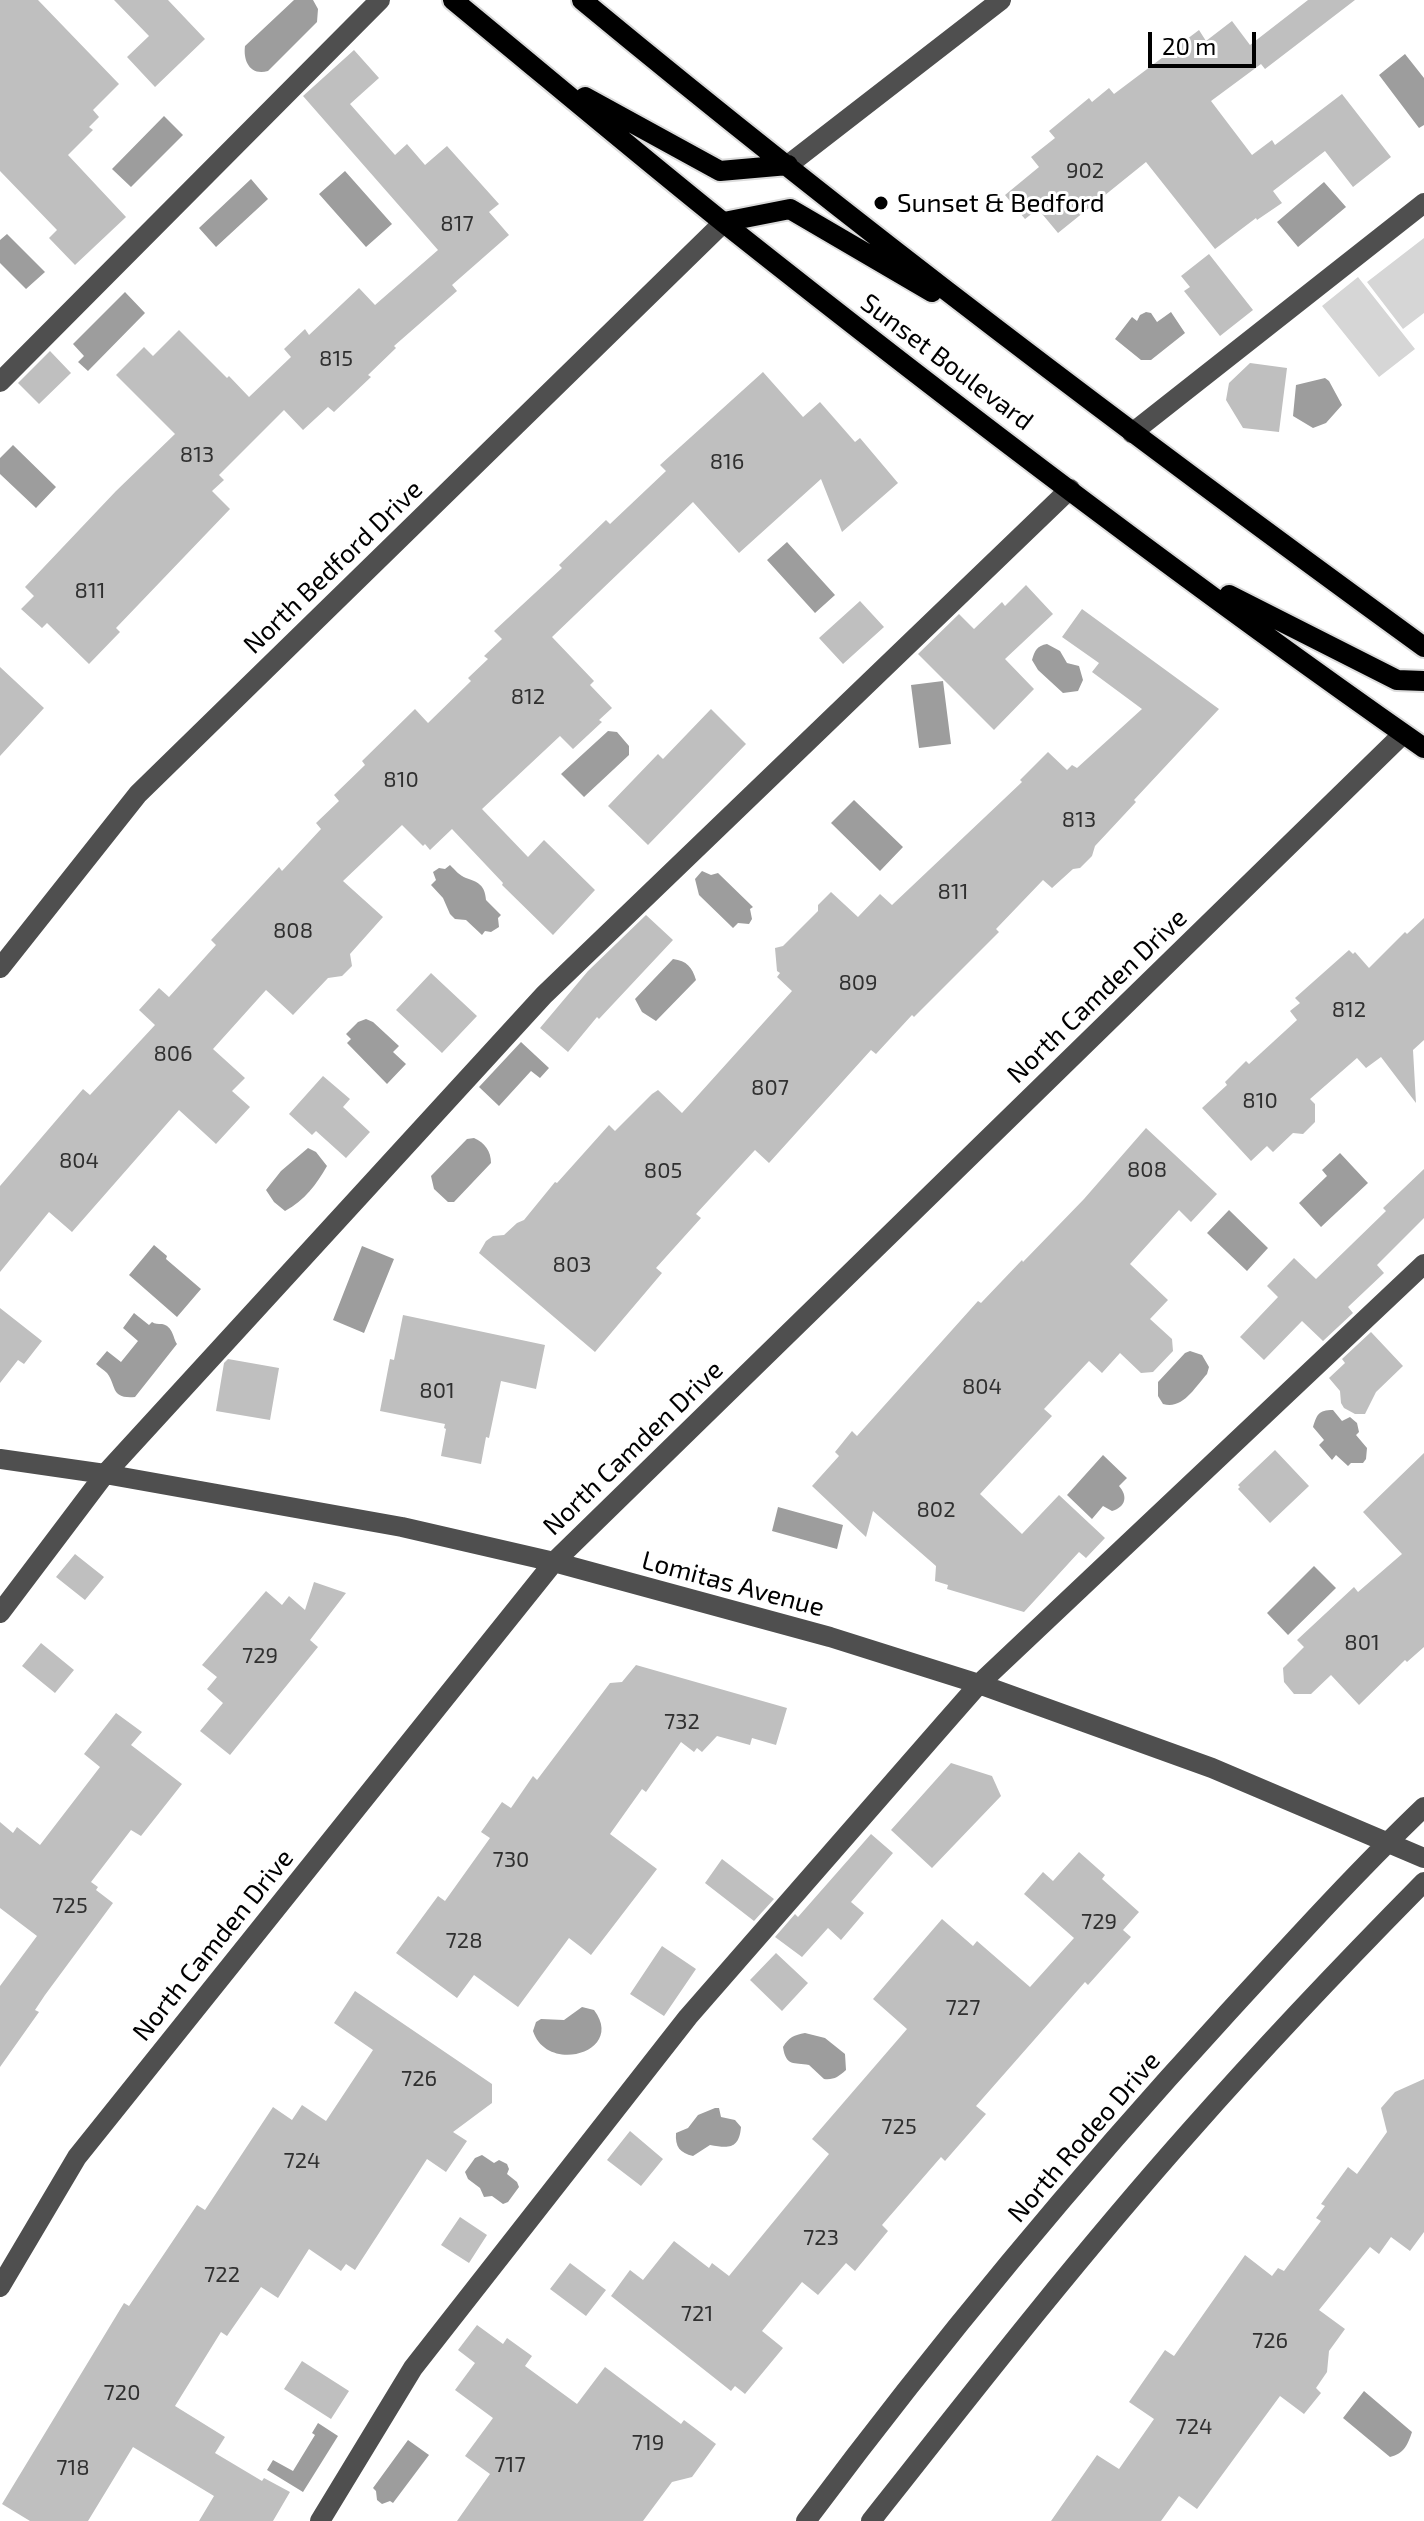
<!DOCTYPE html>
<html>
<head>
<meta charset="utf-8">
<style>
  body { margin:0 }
  #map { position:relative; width:1424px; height:2521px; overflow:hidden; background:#fff; font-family:"Exo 2",sans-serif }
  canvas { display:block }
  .scale { position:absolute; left:1148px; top:32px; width:108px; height:36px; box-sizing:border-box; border:4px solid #000; border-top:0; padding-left:10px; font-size:24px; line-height:28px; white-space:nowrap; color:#000; -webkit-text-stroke:6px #fff; paint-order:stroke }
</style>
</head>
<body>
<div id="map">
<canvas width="1424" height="2521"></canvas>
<div class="scale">20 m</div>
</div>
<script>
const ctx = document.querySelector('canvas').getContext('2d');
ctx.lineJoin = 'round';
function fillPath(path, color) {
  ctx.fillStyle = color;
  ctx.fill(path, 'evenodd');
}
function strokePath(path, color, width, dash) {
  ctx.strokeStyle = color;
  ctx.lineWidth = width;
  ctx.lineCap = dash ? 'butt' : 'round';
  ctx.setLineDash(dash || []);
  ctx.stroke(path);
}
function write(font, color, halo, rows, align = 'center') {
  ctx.font = font + ' "Exo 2",sans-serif';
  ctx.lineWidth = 6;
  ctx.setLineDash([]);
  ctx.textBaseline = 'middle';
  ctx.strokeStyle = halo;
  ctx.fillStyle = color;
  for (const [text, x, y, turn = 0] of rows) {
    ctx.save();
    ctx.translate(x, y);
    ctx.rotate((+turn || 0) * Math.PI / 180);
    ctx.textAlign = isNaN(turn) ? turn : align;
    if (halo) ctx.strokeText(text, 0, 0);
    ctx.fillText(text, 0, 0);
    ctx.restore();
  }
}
const green = new Path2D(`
  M1424 238V313L1403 329 1367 282Z
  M1358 277 1415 349 1379 377 1322 306Z`);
const water = new Path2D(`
  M294 0H313L318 9 317 22 268 71C250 76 243 61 245 46Z
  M1405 54 1424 78V125L1419 128 1379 75Z
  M164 116 183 135 131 187 112 169Z
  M345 171 392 224 366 247 319 194Z
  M251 179 268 199 216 247 199 228Z
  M1324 182 1346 207 1298 247 1277 222Z
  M7 234 45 272 26 289 0 263V240Z
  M125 292 145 313 88 371 78 362 84 356 73 344Z
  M1146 312 1151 313 1157 322 1171 312 1185 333 1151 360H1141L1115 339 1132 317 1137 321 1140 315Z
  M1325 378 1329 381 1342 405 1326 423 1313 428 1293 416 1296 385Z
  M13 445 56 487 36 508 0 474V458Z
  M787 542 835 595 815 613 767 560Z
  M1047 644 1060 651 1067 663 1079 666 1083 680 1078 691 1063 693 1038 670 1032 660C1035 650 1037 646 1047 644Z
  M943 681 951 744 919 748 911 685Z
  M608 731 617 732 629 746V755L584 797 561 774Z
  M854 800 903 847 880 871 831 823Z
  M450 865C455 870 460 876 466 878 478 882 485 885 486 900L501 915 498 918 499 927 491 932 485 931 482 935 466 920 455 919 450 914 443 898 431 885 436 880 433 872 439 868 445 869Z
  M702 871 711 875 718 873 753 907 750 909 752 919 749 924 738 923 733 928 699 895 695 879Z
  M673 959C687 961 692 967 696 980L656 1021 642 1012 635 999Z
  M366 1019 373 1022 399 1046 393 1052 406 1064 387 1084 347 1043 351 1039 346 1034 358 1022Z
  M521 1042 549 1068 540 1078 531 1071 499 1106 479 1087Z
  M474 1138C485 1143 491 1151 491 1163L454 1202H448L434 1189 431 1176 467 1139Z
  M308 1148 316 1152 327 1166C316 1185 305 1200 285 1211L274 1202 266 1190 281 1171Z
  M1340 1153 1368 1183 1321 1227 1299 1203 1327 1176 1322 1170Z
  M1229 1210 1268 1248 1247 1271 1207 1233Z
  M154 1245 167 1256 166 1259 201 1289 177 1317 129 1275Z
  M362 1246 394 1259 364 1333 333 1320Z
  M134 1313 149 1325 152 1322C155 1324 158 1324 162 1324 173 1326 173 1338 177 1344L135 1397C110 1399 117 1386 107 1373 104 1370 99 1367 96 1364L107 1351 121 1362 138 1341 123 1328Z
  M1190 1351 1202 1355 1209 1367 1207 1374C1195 1387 1183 1410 1163 1404L1158 1396V1382L1185 1353Z
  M1333 1410 1342 1421 1350 1417 1357 1423 1359 1432 1356 1435 1367 1448 1366 1459 1363 1463H1351L1348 1466 1336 1455 1332 1460 1319 1445 1324 1440 1313 1427C1317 1415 1318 1410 1333 1410Z
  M1103 1455 1127 1478 1119 1486C1128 1496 1126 1507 1112 1511L1103 1506 1092 1519 1067 1495Z
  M778 1507 843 1525 837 1549 772 1531Z
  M1314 1566 1336 1588 1288 1635 1267 1613Z
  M582 2007 594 2010C626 2052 547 2075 533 2031L536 2022 541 2019 564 2020Z
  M805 2033 825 2038 845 2054 846 2070C838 2077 834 2080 824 2079L809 2065C794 2062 786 2067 783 2047 789 2037 794 2035 805 2033Z
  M715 2108H719L721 2117 735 2120 741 2127C739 2150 728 2148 710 2145L693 2156C680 2153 675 2147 676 2133L688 2128 698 2115Z
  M482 2155 494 2163 499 2160 507 2164 509 2169 507 2174 517 2182 519 2187 508 2202 503 2204 492 2196 484 2197 480 2188 468 2179 465 2172 475 2158Z
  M1364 2391 1412 2432C1408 2444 1404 2454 1390 2457L1343 2418Z
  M318 2423 338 2436 303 2492 267 2470 273 2460 293 2471 315 2435 312 2433Z
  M408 2440 429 2455 393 2503 390 2501 382 2504 377 2500 376 2491 373 2488Z`);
const building = new Path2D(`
  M0 0H38L119 84 93 110 99 117 89 127 93 130 68 155 126 217 75 265 49 238 57 230 0 171Z
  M114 0H168L205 39 155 87 127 57 149 36Z
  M1308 0H1355L1265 69 1261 64 1211 101 1252 155 1272 140 1275 145 1342 94 1391 157 1353 187 1325 151 1273 191 1282 203 1257 220 1256 218 1215 249 1146 162 1058 233 1038 209 1025 219 1005 195 1039 167 1031 157 1055 138 1049 131 1089 98 1092 102 1109 88 1114 94 1199 30 1206 41 1232 21 1250 45Z
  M354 50 379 78 350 104 395 155 407 144 425 165 447 146 499 204 489 212 509 235 452 285 457 291 394 346 396 348 368 375 371 377 334 412 328 407 303 430 284 410 219 475 224 480 212 491 230 509 116 628 120 632 89 664 47 623 42 628 21 609 34 596 25 587 116 491 175 434 116 375 144 347 153 356 179 330 227 378 229 376 249 397 291 357 284 349 305 329 309 335 359 288 375 305 438 250 303 96Z
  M1209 254 1253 310 1220 336 1184 291 1190 287 1181 276Z
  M50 351 71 373 39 404 18 383Z
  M1250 363 1287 368 1279 432 1243 428 1226 400 1229 383Z
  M763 372 803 417 820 402 855 442 860 438 898 483 842 532 821 479 739 553 693 502 552 637 594 681 590 685 612 708 599 720 602 722 573 749 560 736 482 809 528 857 544 840 595 890 553 935 502 885 503 883 452 829 430 850 425 844 423 846 402 825 343 881 383 917 350 954 352 966 342 976 328 978 293 1015 266 990 213 1049 245 1078 232 1091 250 1107 216 1144 179 1110 72 1232 49 1212 0 1272V1186L83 1089 90 1095 155 1025 139 1010 159 988 169 997 216 945 211 940 279 867 282 871 321 829 316 823 339 801 334 795 365 765 362 761 415 709 428 723 471 681 468 678 488 659 484 656 502 639 494 631 562 568 559 565 606 520 610 524 666 471 660 465Z
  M1026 585 1053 614 1005 659 1034 689 994 730 918 654 959 614 974 629 1002 602 1005 606Z
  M860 601 884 627 843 664 819 638Z
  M1082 609 1219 709 1134 800 1136 802 1095 846 1092 856 1080 868 1073 869 1052 888 1043 880 996 929 999 932 914 1017 912 1015 876 1054 871 1050 769 1163 755 1150 696 1214 701 1218 656 1268 662 1273 595 1352 479 1253 486 1241 493 1236 504 1235 517 1223 524 1220 555 1182 557 1183 609 1125 615 1131 652 1094 658 1090 682 1113 792 991 777 977 780 973 777 971 775 948 783 946 818 911V905L831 892 858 917 880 894 892 905 1022 782 1020 780 1048 752 1067 770 1072 765 1077 768 1142 709 1092 672 1099 663 1062 637Z
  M0 667 44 708 0 756Z
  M711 709 746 744 648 845 608 806 658 754 663 759Z
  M646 915 673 940 599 1019 597 1017 568 1052 540 1028 588 971Z
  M1424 918V1040L1413 1050 1416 1103 1381 1057 1366 1068 1357 1058 1310 1099 1315 1104V1122L1303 1134 1293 1133 1273 1152 1267 1146 1251 1161 1202 1108 1227 1085 1225 1082 1246 1061 1249 1064 1297 1020 1290 1011 1300 1003 1295 998 1349 950 1353 954 1355 952 1369 968 1405 932 1407 934Z
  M431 973 477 1016 442 1053 396 1010Z
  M323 1076 350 1099 343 1107 370 1132 346 1158 316 1131 312 1135 289 1114Z
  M1146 1128 1217 1194 1191 1222 1179 1210 1130 1264 1168 1300 1150 1319 1172 1339 1173 1351 1153 1372 1141 1373 1120 1353 1102 1373 1089 1361 1044 1409 1052 1416 980 1494 1022 1534 1059 1495 1105 1538 1086 1558 1079 1552 1024 1612 947 1589 948 1585 935 1581 936 1566 873 1511 866 1537 812 1486 839 1456 835 1452 852 1431 857 1436 978 1301 981 1303 1022 1260 1023 1262 1084 1199Z
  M1424 1169V1218L1377 1265 1384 1273 1348 1307 1353 1313 1323 1341 1302 1321 1264 1360 1240 1337 1278 1297 1267 1286 1294 1258 1316 1279 1386 1211 1383 1208Z
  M0 1308 42 1341 24 1364 18 1360 0 1383Z
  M403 1315 545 1345 536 1389 501 1381 489 1438 486 1437 481 1464 441 1456 446 1429 444 1428 445 1424 380 1411 390 1359 394 1360Z
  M1371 1332 1403 1366 1376 1392 1365 1414H1355L1344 1408 1341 1403 1340 1391 1329 1378 1345 1363 1342 1359Z
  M228 1359 279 1368 270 1420 216 1411 224 1363Z
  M1275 1450 1309 1486 1270 1523 1238 1489 1240 1487 1238 1485Z
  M1424 1453V1647L1407 1662 1405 1660 1359 1705 1331 1675 1311 1694H1294L1284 1682 1283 1668 1304 1647 1297 1640 1354 1587 1358 1592 1402 1554 1363 1512Z
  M75 1554 104 1577 85 1600 56 1577Z
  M314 1582 346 1593 310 1640 318 1647 230 1755 200 1731 223 1703 207 1689 217 1677 202 1665 266 1591 282 1605 289 1596 305 1610Z
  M41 1643 74 1670 55 1693 22 1666Z
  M636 1665 787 1708 776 1745 752 1738 750 1745 717 1736 702 1752 697 1748 694 1752 681 1742 646 1792 642 1789 610 1834 657 1869 591 1955 569 1938 518 2007 474 1975 457 1998 396 1953 438 1896 445 1901 490 1838 481 1832 502 1802 511 1808 533 1776 537 1780 610 1683 622 1682Z
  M116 1713 142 1732 131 1745 182 1784 141 1836 131 1830 91 1882 98 1887 96 1890 113 1903 45 1995 35 2010 39 2012 0 2067V1986L37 1936 0 1908V1822L13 1833 17 1827 40 1845 100 1767 84 1754Z
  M951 1763 992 1776 1001 1796 932 1868 891 1830Z
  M871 1834 893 1853 851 1902 864 1913 841 1940 828 1928 802 1957 775 1937 795 1914 798 1917Z
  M1079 1852 1105 1875 1102 1879 1139 1912 1123 1930 1131 1937 1088 1985 1085 1982 976 2106 986 2114 945 2161 941 2157 882 2225 888 2231 855 2271 846 2263 818 2295 802 2282 762 2331 783 2348 745 2394 735 2386 731 2391 611 2296 630 2270 643 2280 674 2241 709 2268 712 2263 729 2276 829 2154 812 2139 907 2029 873 1999 942 1919 973 1946 977 1941 1030 1987 1074 1938 1024 1894 1043 1872 1053 1881Z
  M722 1859 774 1899 754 1921 705 1883Z
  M662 1946 696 1969 664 2016 630 1994Z
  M776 1953 808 1983 782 2011 750 1980Z
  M355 1991 492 2084V2103L453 2132 467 2141 446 2172 427 2159 355 2270 346 2264 341 2271 309 2249 278 2298 261 2287 227 2336 221 2332 175 2406 225 2437 215 2453 262 2481 264 2478 290 2492 273 2521H199L214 2496 133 2447 88 2521H30L2 2504 124 2303 129 2306 197 2205 205 2210 273 2107 292 2120 302 2105 326 2121 373 2050 334 2023Z
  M1424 2079V2232L1410 2251 1391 2237 1379 2254 1370 2247 1319 2310 1345 2329 1329 2351 1327 2372 1316 2388 1321 2393 1304 2414 1280 2396 1197 2509 1179 2496 1161 2521H1051L1097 2455 1119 2469 1154 2419 1129 2402 1165 2350 1174 2356 1245 2255 1272 2276 1278 2268 1284 2271 1321 2221 1316 2218 1325 2206 1321 2204 1348 2167 1357 2174 1387 2132 1381 2108 1395 2092Z
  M630 2131 663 2159 641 2186 607 2160Z
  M460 2217 487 2235 469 2263 441 2245Z
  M570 2263 606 2290 586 2316 550 2289Z
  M477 2325 503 2344 507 2338 532 2356 525 2366 577 2404 605 2367 681 2424 684 2420 716 2444 692 2477 672 2482 643 2521H457L490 2474 465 2456 493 2418 455 2390 475 2363 458 2350Z
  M302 2361 349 2391 331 2419 284 2389Z`);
const minor = new Path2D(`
  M788 165 1001 0
  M0 382 380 0
  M1132 433 1424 203
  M0 968 138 794 724 222
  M0 1459 105 1474 402 1527 554 1562 830 1637 979 1684 1212 1768 1424 1858
  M0 1613 105 1474 544 995 1070 489
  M0 2287 77 2157 554 1562 1403 734
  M320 2521 413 2368 688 2017 943 1725 979 1684 1424 1264
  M806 2521C936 2347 1076 2178 1223 2018 1289 1946 1354 1874 1424 1807
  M871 2521C975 2389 1079 2256 1191 2130 1266 2045 1344 1963 1424 1882`);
const major = new Path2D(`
  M453 0C543 74 633 150 724 223 952 404 1185 581 1424 748
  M582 0C855 226 1138 439 1424 647
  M585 97 720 171 788 165
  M724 222 790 209 932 292
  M1229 595 1397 680 1424 681`);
const markers = [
  [881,203,8,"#000"]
];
const numberNames = [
  ["902",1085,171],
  ["817",457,224],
  ["815",336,359],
  ["813",197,455],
  ["816",727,462],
  ["811",90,591],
  ["812",528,697],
  ["810",401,780],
  ["813",1079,820],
  ["811",953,892],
  ["808",293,931],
  ["809",858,983],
  ["812",1349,1010],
  ["806",173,1054],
  ["807",770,1088],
  ["810",1260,1101],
  ["804",79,1161],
  ["808",1147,1170],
  ["805",663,1171],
  ["803",572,1265],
  ["804",982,1387],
  ["801",437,1391],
  ["802",936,1510],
  ["801",1362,1643],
  ["729",260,1656],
  ["732",682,1722],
  ["730",511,1860],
  ["725",70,1906],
  ["729",1099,1922],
  ["728",464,1941],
  ["727",963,2008],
  ["726",419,2079],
  ["725",899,2127],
  ["724",302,2161],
  ["723",821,2238],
  ["722",222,2275],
  ["721",697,2314],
  ["726",1270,2341],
  ["720",122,2393],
  ["724",1194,2427],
  ["719",648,2443],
  ["717",510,2465],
  ["718",73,2468]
];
const poiNames = [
  ["Sunset & Bedford",897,203]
];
const streetNames = [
  ["Sunset Boulevard",947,362,37],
  ["North Bedford Drive",333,567,-44],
  ["North Camden Drive",1097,996,-44],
  ["North Camden Drive",633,1448,-44],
  ["Lomitas Avenue",733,1584,15],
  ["North Camden Drive",213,1945,-51],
  ["North Rodeo Drive",1084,2137,-49]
];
fillPath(green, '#d6d6d6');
fillPath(water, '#9d9d9d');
fillPath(building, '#bfbfbf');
strokePath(major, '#dbdbdb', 24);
strokePath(minor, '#4f4f4f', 20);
strokePath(major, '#000', 20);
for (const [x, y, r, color] of markers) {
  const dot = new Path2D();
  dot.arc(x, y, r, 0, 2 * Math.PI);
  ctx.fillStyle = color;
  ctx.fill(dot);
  strokePath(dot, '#fff', 3);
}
write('22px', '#303030', null, numberNames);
write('26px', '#000', '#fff', poiNames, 'left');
write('26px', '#000', '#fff', streetNames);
</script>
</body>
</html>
